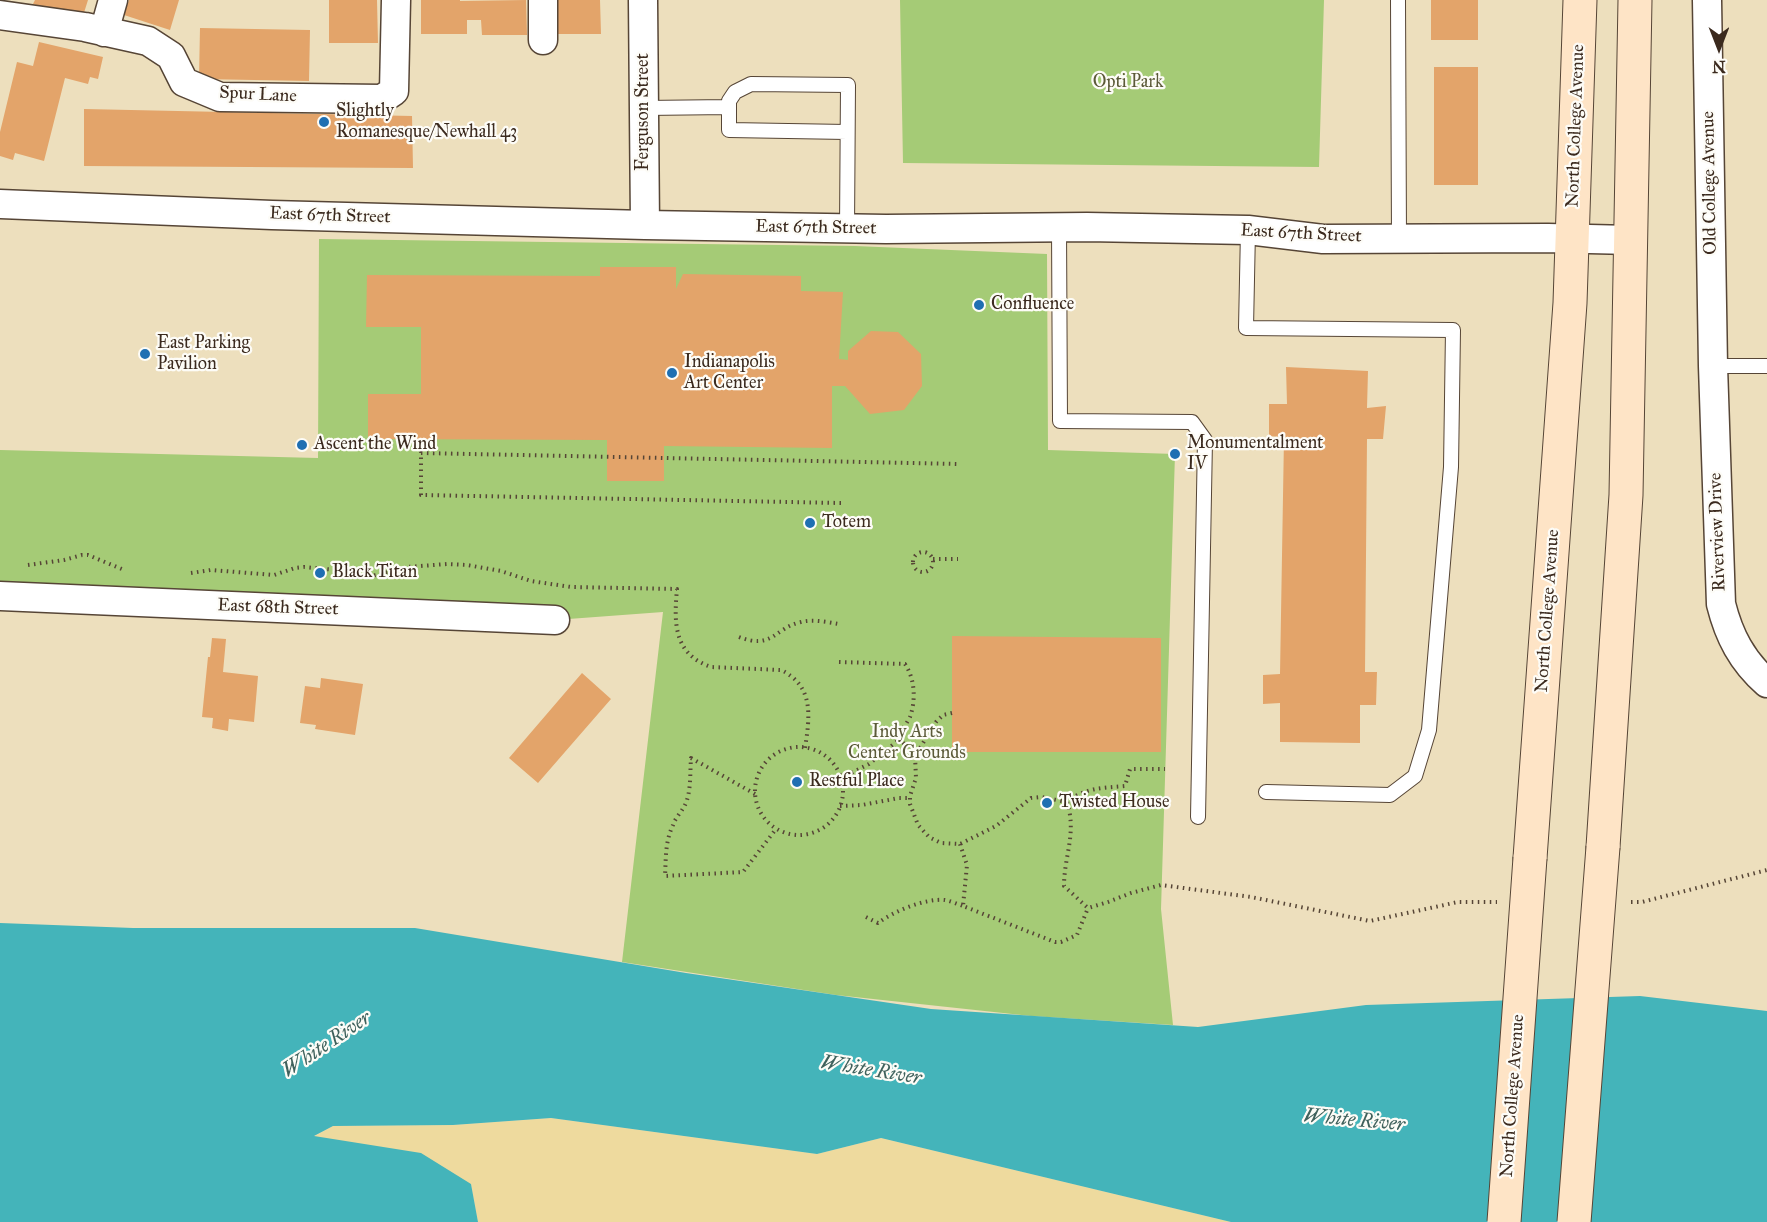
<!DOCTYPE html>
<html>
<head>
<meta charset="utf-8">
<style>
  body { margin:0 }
  #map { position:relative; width:1767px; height:1222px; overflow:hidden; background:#eddfbd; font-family:"IM FELL Great Primer",serif }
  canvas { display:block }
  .north { position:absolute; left:1689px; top:18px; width:60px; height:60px; -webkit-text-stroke:4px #fdfcf7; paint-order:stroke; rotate:180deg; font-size:16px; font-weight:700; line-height:24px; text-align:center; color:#3b2a1e }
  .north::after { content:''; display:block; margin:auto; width:21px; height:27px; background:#3b2a1e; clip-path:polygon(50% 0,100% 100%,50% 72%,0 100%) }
</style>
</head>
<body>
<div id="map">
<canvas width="1767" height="1222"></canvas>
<div class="north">N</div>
</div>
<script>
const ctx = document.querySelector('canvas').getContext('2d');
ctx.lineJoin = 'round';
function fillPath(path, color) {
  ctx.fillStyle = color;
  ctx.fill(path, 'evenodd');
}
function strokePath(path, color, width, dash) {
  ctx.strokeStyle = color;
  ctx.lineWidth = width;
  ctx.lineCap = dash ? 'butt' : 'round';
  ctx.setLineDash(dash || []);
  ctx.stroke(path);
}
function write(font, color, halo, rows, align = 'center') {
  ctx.font = font + ' "IM FELL Great Primer",serif';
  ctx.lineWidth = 4.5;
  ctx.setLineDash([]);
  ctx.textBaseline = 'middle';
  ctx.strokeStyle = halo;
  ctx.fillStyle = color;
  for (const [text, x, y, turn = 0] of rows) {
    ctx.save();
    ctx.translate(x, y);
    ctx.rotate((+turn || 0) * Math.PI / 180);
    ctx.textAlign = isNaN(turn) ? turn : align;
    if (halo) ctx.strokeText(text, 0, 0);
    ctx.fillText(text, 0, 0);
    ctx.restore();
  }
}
const green = new Path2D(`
  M900 0H1324L1319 167 903 163Z
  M319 239 855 246 1047 254 1048 450 1175 454 1161 909 1173 1025 1031 1016 836 995 622 962 663 612 555 620 0 596V450L318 458Z`);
const sand = new Path2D(`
  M551 1118 817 1154 881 1138 1231 1222H478L471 1184 313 1137 333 1126 453 1125Z`);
const water = new Path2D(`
  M0 923 133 928H415L686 973 931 1009 1198 1027 1366 1005 1640 996 1767 1011V1222H1231L881 1138 817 1154 551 1118 453 1125 333 1126 314 1136 421 1153 471 1184 478 1222H0Z`);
const building = new Path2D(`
  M35 0H88L82 19 33 4Z
  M129 0H179L170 30 124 15Z
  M329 0H377L378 43H329Z
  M421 0H460V1L526 0 527 35H482L481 20H467V34H421Z
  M554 0H600L601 34H554Z
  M1431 0H1478V40H1431Z
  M200 28 310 30 309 81 199 79Z
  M39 42 103 57 98 79 90 77 88 84 65 78 44 161 15 153 13 160 0 156V132L17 62 33 66Z
  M1434 67H1478V185H1434Z
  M84 109 412 116 413 168 84 166Z
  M600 267H676V289L683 274 801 276V291L843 292 839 359 848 360V351L871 331 898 332 921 354 922 386 904 410 870 414 845 386H832V448L664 446V481H607V440L368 439V394H421V327H366L367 275 600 276Z
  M1286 367 1368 371 1367 408 1386 406 1383 439H1367L1365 672H1377L1376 705H1360V743L1280 742V703L1263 704V675L1280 674 1284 437 1269 436V404H1287Z
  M952 636 1161 638V752H952Z
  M212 638 226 639 223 672 258 676 254 722 229 719 228 731 212 728 213 718 202 717 208 657H210Z
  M582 673 611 699 538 783 509 758Z
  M321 678 363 684 355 735 315 729 316 725 300 723 305 686 320 688Z`);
const path = new Path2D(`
  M841 503 421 495V453L960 464
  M913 562a10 10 0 1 1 20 0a10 10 0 1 1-20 0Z
  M933 559H958
  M28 565 64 560 82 555H88L124 570
  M191 573 211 570 274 575 295 568 304 567 347 571 368 577 407 567 447 564 467 565 501 571 531 581 571 587 677 589C674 622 673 654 711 667L781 670C814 686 810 716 805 748
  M739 637C773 650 774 628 801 622 813 619 827 622 839 624
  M839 662 905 664C915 679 916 700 910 717 906 725 901 730 900 739L915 756
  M952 713 943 715 936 722 915 756 916 778 910 796V804L918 825 929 837 941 843 960 844 996 826 1031 798 1041 797 1067 802C1085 787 1104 788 1125 786L1130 769H1165
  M755 791a44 44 0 1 1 88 0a44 44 0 1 1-88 0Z
  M841 778 869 764 900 739
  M755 794 691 758C690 772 691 787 687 800 684 810 676 816 673 825 665 842 666 858 665 876L743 872 776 829
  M1067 802C1077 834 1064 856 1064 886L1088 908 1108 902 1131 893 1161 885 1251 897 1370 921 1458 902H1497
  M840 806 862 805 899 798H910
  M960 844 967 865 963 906 1055 942H1061L1077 935 1088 908
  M1631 902H1642L1767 870
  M866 917 878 923C894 911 926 898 945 900 951 901 957 904 963 906`);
const service = new Path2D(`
  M1398 0 1399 238
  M644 108 729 107
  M847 132 729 130V101L735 92 751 84 848 85 847 229
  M1059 227 1060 421 1192 422 1205 440 1198 817
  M1248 230 1246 328 1453 330 1451 467 1429 730 1415 776 1390 795 1266 792
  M1713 366H1767`);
const minor = new Path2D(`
  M543 0V40
  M643 0 645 225
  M1707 0 1713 366 1721 604C1729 636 1742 661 1767 683
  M0 15 85 27 148 41 171 56 184 82 220 97 382 99 394 91 396 0
  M104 32 113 0
  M0 204 272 215 645 225 886 229 1087 227 1248 230 1323 239 1548 238 1631 240
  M0 596 555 620`);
const secondary = new Path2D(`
  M1603 847 1626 495 1635 0
  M1530 858 1570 303 1580 0`);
const secondaryBridge = new Path2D(`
  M1504 1222 1530 858
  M1574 1222 1603 847`);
const markers = [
  [324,122,6,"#1f6fb2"],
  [979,305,6,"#1f6fb2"],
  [145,354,6,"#1f6fb2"],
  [672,373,6,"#1f6fb2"],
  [302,445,6,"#1f6fb2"],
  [1175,454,6,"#1f6fb2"],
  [810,523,6,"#1f6fb2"],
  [320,573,6,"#1f6fb2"],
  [797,782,6,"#1f6fb2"],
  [1047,803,6,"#1f6fb2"]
];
const parkNames = [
  ["Opti Park",1128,83],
  ["Indy Arts",907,733],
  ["Center Grounds",907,754]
];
const streetNames = [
  ["Spur Lane",258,95,3],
  ["Ferguson Street",644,112,-90],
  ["North College Avenue",1576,126,-88],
  ["Old College Avenue",1710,183,-91],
  ["East 67th Street",330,216,2],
  ["East 67th Street",816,228,1],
  ["East 67th Street",1301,234,3],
  ["Riverview Drive",1718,532,-92],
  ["East 68th Street",278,608,2],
  ["North College Avenue",1548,611,-86],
  ["North College Avenue",1513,1096,-86]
];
const poiNames = [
  ["Slightly",336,112],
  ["Romanesque/Newhall 43",336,133],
  ["Confluence",991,305],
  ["East Parking",157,344],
  ["Pavilion",157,365],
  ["Indianapolis",684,363],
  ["Art Center",684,384],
  ["Monumentalment",1187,444],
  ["IV",1187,465],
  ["Ascent the Wind",314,445],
  ["Totem",822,523],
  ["Black Titan",332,573],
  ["Restful Place",809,782],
  ["Twisted House",1059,803]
];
const waterNames = [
  ["White River",327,1045,-34],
  ["White River",871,1071,9],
  ["White River",1354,1121,5]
];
fillPath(green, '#a5cb76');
fillPath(sand, '#eeda9e');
fillPath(water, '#44b4ba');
fillPath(building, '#e3a46a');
strokePath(service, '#564536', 16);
strokePath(minor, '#564536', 31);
strokePath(secondary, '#564536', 35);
strokePath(path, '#564536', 4, [1.5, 4.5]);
strokePath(service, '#fff', 14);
strokePath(minor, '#fff', 28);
strokePath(secondary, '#fee4c6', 33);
strokePath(secondaryBridge, '#564536', 35, []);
strokePath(secondaryBridge, '#fee4c6', 33);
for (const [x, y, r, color] of markers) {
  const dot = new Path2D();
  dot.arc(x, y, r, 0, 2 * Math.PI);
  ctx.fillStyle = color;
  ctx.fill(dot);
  strokePath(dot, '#fdfcf7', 2);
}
write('18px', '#5b5a38', '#fdfcf7', parkNames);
write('18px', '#3b2a1e', '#fdfcf7', streetNames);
write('18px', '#3b2a1e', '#fdfcf7', poiNames, 'left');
write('italic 20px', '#3f615c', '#fdfcf7', waterNames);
</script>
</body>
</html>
